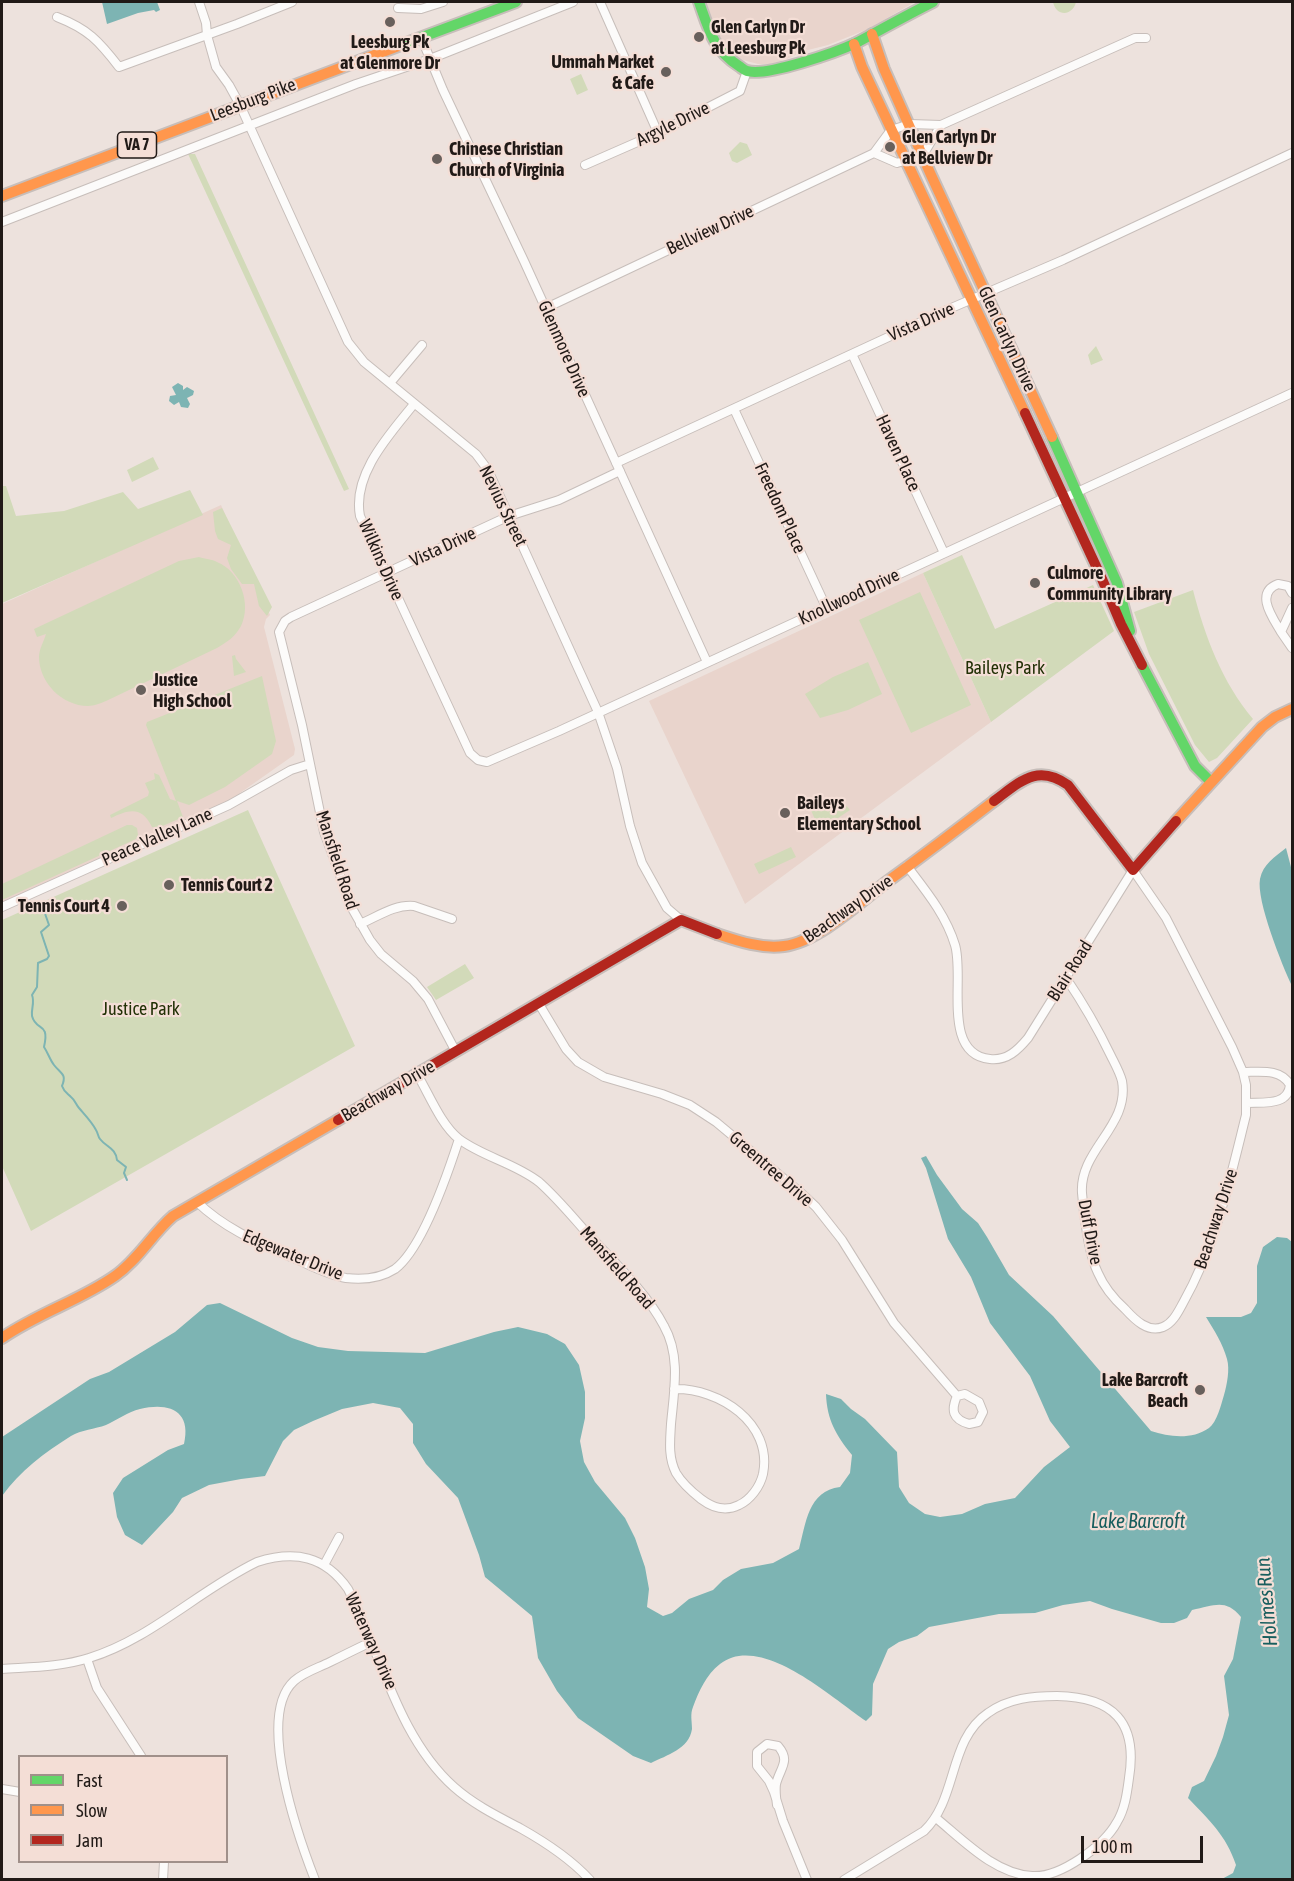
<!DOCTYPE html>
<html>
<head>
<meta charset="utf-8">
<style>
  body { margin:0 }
  #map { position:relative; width:1294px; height:1881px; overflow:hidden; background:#ede2dd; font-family:"Asap Condensed",sans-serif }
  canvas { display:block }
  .frame { position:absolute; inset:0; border:3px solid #211a17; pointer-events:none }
  .legend { position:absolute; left:18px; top:1755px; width:210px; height:108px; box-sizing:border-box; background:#f4ded6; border:2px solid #a0908a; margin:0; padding:8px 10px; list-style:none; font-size:18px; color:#211a17 }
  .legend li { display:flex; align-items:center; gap:12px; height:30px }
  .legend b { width:30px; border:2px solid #a0908a }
  .scale { position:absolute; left:1081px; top:1836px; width:122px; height:27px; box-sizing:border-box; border:3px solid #211a17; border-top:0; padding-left:8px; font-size:18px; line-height:21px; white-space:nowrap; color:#211a17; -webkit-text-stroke:4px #f4ded6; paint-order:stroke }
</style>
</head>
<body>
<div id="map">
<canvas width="1294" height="1881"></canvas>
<div class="frame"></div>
<ul class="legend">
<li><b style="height:8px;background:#63d668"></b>Fast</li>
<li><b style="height:8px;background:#ff974d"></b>Slow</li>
<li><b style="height:8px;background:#b3261e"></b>Jam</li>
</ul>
<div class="scale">100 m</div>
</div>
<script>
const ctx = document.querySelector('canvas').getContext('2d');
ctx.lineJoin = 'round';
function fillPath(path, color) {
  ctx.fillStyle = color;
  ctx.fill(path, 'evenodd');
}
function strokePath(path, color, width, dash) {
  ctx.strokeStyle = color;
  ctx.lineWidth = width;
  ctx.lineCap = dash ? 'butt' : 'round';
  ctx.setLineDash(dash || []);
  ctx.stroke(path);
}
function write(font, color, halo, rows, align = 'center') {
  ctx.font = font + ' "Asap Condensed",sans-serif';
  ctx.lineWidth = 4.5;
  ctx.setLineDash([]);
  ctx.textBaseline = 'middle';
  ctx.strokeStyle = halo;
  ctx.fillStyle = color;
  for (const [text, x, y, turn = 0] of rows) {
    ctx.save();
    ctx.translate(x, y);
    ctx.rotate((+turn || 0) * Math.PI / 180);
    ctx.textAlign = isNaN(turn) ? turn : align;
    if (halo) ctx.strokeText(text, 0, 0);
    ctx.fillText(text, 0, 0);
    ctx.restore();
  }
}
const built = new Path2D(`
  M706 2H915L868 29 828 45 804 51 787 59 770 64H758L743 60 734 55 720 38Z
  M221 505 270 615 266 619 264 627 295 749 294 755 240 793 244 802 2 910V604Z
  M923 573 991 722 745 904 649 701Z`);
const green = new Path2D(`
  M1053 2H1076C1073 16 1056 17 1053 2Z
  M581 74 588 90 577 95 570 79Z
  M740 142 747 144 752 155 737 163 732 161 729 153Z
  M188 154H195L349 489 344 491Z
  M1096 346 1103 360 1091 365 1088 355Z
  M153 457 159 469 132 482 127 470Z
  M2 486H6L16 516 64 511 123 492 138 509 190 490 203 515 2 603Z
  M222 508 272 607 267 616 259 606 254 584H242L231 569 227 558 231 545 218 539 215 531 213 512Z
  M962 555 995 629 1093 585 1114 631 991 722 923 573Z
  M199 557C205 559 212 559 217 562 240 571 252 604 241 626 235 637 227 642 217 648L106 701C101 703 94 706 88 706 62 706 39 682 39 657 39 649 44 641 46 634L37 637 34 629 179 561Z
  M1193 590C1205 637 1222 682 1253 719L1217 758 1209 762 1195 745 1149 654 1134 612Z
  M920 592 971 705 911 733 859 620Z
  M235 655 236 659 246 672 234 676 232 656Z
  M868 662 882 694 848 710 820 718 805 694 833 677Z
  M262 676 276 741 272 754 225 787 189 805 177 801 183 817 158 828 152 827C142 806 129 809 111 818L110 815 148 796 149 792 145 783 155 779 154 773 159 775 170 799 176 801 146 725 147 722Z
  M828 797 835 808 845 804 850 810 838 818 818 826 809 806Z
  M248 810 355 1046 31 1231 2 1166V920Z
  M127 825H132L137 828 138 835 136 839 2 900V884Z
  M791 847 796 857 759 874 754 864Z
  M465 964 474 978 436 1000 427 987Z`);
const water = new Path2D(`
  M102 2H157L160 10 156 12 154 10 138 13 107 24Z
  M178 383 183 386V390L187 387 194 391 193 395 187 398 190 404 188 408 181 407 179 402 174 405 169 401 170 396 176 395 172 387Z
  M1286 848 1292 871V986C1282 965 1256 900 1260 879 1263 864 1275 857 1286 848Z
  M926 1156 937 1175 962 1209 978 1223 987 1237 1009 1275 1053 1316 1151 1431C1169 1437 1192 1440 1209 1428 1217 1422 1221 1405 1224 1395 1227 1385 1230 1369 1227 1359 1223 1344 1214 1330 1206 1317H1241L1251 1313 1257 1303V1266L1263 1247 1277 1237 1287 1238 1292 1242V1879H1222L1233 1873 1236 1865C1226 1835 1209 1820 1188 1798L1192 1787 1204 1781 1216 1756 1223 1737 1229 1715 1224 1676 1233 1659 1241 1617C1225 1598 1214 1606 1192 1610L1187 1618 1174 1623H1161L1112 1609 1090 1601 1063 1605 1035 1613 999 1614 929 1627 917 1636 899 1642 888 1649 873 1684 872 1715 866 1721C833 1699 761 1632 720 1664 706 1675 699 1691 693 1707 690 1714 692 1721 692 1729 689 1749 667 1755 651 1763L633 1756 578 1718 557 1691 538 1658 532 1616 485 1577 479 1555 458 1498 426 1464 413 1443V1424L400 1408 373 1403 342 1409 313 1421 294 1430 283 1441 265 1476 241 1479 209 1485 182 1498 173 1512 142 1545 125 1535 117 1517 113 1493 123 1478 168 1450 184 1444C192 1410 168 1402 140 1409 128 1412 117 1420 106 1425 95 1429 81 1430 71 1436 44 1453 20 1471 2 1496V1437L90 1379 109 1372 175 1332 207 1305 220 1303 292 1338 318 1347 348 1351 425 1353 494 1332 518 1327 547 1334 565 1344 579 1365 585 1392V1418L580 1441 584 1462 595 1482 625 1518 635 1538 645 1567 649 1589 647 1607 663 1616 672 1613 689 1599 713 1590 723 1580 741 1569 773 1563 799 1549C806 1523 808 1491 840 1487L850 1473 852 1455C836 1435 827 1420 826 1394L841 1399 851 1409 865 1419 897 1452 899 1487 909 1503 925 1514 940 1517 962 1514 985 1504 1015 1498 1044 1467 1070 1447 1050 1421 1030 1376 990 1323 971 1277 948 1239 926 1168 921 1158Z`);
const stream = new Path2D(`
  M43 908 49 925 41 932 49 956 47 959 38 963 37 987 32 995C35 1003 31 1008 32 1016 36 1032 50 1021 44 1047 48 1053 50 1060 54 1065 61 1074 67 1074 62 1086 64 1092 67 1093 71 1097 75 1100 76 1105 79 1108 85 1115 92 1122 96 1130 98 1133 98 1137 100 1139 106 1147 116 1148 117 1160L126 1167 124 1173 127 1180`);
const street = new Path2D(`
  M199 2 206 23 207 35 216 67 229 85 240 105 348 342 364 362 476 454 488 470 598 712 617 768 630 826 642 863 667 908 681 920
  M600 2 658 133
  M398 8 421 9 443 2
  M57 17C88 29 99 41 119 67L237 24 292 2
  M421 37 443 90 524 261 707 662
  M874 153 897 163 923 155 941 125
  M585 165 658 133 740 91 747 71
  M2 222 356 84 430 59 573 2
  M546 308 874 153 891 130 910 124 941 125 1135 38H1146
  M852 354 944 553
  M390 383 422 345
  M414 404C390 434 352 474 360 516L470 753 478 760 487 762 559 731 1292 393
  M734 409 826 607
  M616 463 949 309 1063 260 1292 153
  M1292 593 1288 586 1278 584C1254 593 1273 618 1281 632L1292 608
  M1281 632 1292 648
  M907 866C926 891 946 915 955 945 965 977 941 1054 990 1059 1007 1061 1018 1050 1028 1038L1133 870 1166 918 1232 1047 1243 1072 1246 1085V1115C1230 1179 1216 1245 1183 1303 1178 1312 1173 1323 1163 1327 1148 1333 1135 1320 1125 1309 1114 1299 1104 1287 1098 1273 1089 1255 1084 1215 1082 1193 1079 1150 1130 1126 1122 1081 1120 1073 1115 1064 1111 1056 1098 1029 1083 1003 1066 978
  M2 907 229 805 291 770 310 764
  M360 924C377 917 395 904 414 906L452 919
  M539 1004 566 1049 578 1062 604 1077 662 1094 690 1105 716 1122 800 1192 816 1207 842 1240 894 1323 957 1396C951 1410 952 1419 969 1424L978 1422 983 1412 979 1402 965 1394 957 1396
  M456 1052 428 999 413 981 381 954 370 940 353 910 324 832 302 725 279 632 285 621 291 617 509 516 559 500 620 471
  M1243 1072C1259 1072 1281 1068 1290 1085 1288 1106 1264 1102 1247 1103
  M417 1074C429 1094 441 1125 459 1139 483 1157 515 1163 539 1182 556 1197 571 1215 586 1232 611 1259 647 1293 664 1326 681 1356 674 1391 671 1424 670 1441 668 1457 676 1473 682 1483 692 1492 701 1499 713 1508 725 1512 739 1505 750 1500 760 1487 763 1474 773 1423 719 1388 674 1389
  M197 1202C224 1228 257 1242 291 1257 308 1264 327 1275 346 1278 363 1280 381 1278 395 1269 423 1248 448 1173 459 1139
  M324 1565 339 1537
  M87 1659 97 1688 141 1756
  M2 1669C30 1667 61 1667 89 1658 151 1639 199 1590 257 1562 295 1550 325 1556 348 1589 381 1654 398 1737 454 1787 473 1804 497 1816 520 1828 545 1842 570 1858 590 1880
  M2 1789 20 1792
  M777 1805C776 1798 775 1791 776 1784 780 1768 791 1761 778 1746L767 1744 757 1752V1766L769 1781 774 1792 783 1821 807 1880
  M163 1880 164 1862
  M315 1880C299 1839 255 1716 294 1681 304 1672 318 1668 330 1662 344 1655 358 1648 371 1642
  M844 1880 924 1831C958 1799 948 1740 988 1713 1009 1698 1033 1696 1057 1696 1113 1697 1138 1722 1129 1778 1127 1793 1125 1809 1117 1822 1104 1846 1060 1878 1032 1876 995 1874 963 1840 936 1818`);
const fast = new Path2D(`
  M699 2C709 30 713 49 739 66 742 68 744 70 747 71 766 77 837 52 856 43 882 29 907 15 933 2
  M401 45 516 2
  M1052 437 1117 583 1130 631
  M1142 665 1195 766 1211 782`);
const slow = new Path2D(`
  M872 34 884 69 931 175 1052 437
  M854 44 862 67 1025 413
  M2 196 401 45
  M1176 821 1262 727 1275 717 1292 709
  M717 934C738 941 761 949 784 946 817 942 858 904 884 884 921 857 958 829 994 801
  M2 1338C38 1313 81 1300 115 1276 138 1260 152 1234 173 1216L338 1120`);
const jam = new Path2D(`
  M1025 413 1102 579 1121 624 1142 665
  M994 801C1020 782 1037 763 1068 785L1133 870 1176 821
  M338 1120 681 920 717 934`);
const markers = [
  [390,22,6,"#68605c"],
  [699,37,6,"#68605c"],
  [666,72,6,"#68605c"],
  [890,147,6,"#68605c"],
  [437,159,6,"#68605c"],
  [1035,583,6,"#68605c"],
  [141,690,6,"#68605c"],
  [785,813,6,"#68605c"],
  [169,885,6,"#68605c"],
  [122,906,6,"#68605c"],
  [1200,1390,6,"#68605c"]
];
const shields = [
  [137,145,39]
];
const shieldNames = [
  ["VA 7",137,145]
];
const poiNames = [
  ["Glen Carlyn Dr",711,27],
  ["at Leesburg Pk",711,48],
  ["Leesburg Pk",390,42,"center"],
  ["at Glenmore Dr",390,63,"center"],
  ["Ummah Market",654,62,"right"],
  ["& Cafe",654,83,"right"],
  ["Glen Carlyn Dr",902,137],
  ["at Bellview Dr",902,158],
  ["Chinese Christian",449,149],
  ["Church of Virginia",449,170],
  ["Culmore",1047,573],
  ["Community Library",1047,594],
  ["Justice",153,680],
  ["High School",153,701],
  ["Baileys",797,803],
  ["Elementary School",797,824],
  ["Tennis Court 2",181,885],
  ["Tennis Court 4",110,906,"right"],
  ["Lake Barcroft",1188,1380,"right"],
  ["Beach",1188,1401,"right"]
];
const streetNames = [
  ["Leesburg Pike",253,100,-21],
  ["Argyle Drive",673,124,-26],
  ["Bellview Drive",710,230,-25],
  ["Vista Drive",921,322,-24],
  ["Glen Carlyn Drive",1007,339,65],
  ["Glenmore Drive",564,349,66],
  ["Haven Place",898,453,65],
  ["Nevius Street",503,506,64],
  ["Freedom Place",780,508,65],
  ["Vista Drive",443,547,-25],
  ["Wilkins Drive",381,560,66],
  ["Knollwood Drive",849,597,-25],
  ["Peace Valley Lane",157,837,-24],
  ["Mansfield Road",337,860,72],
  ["Beachway Drive",848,909,-35],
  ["Blair Road",1070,971,-58],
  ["Beachway Drive",388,1091,-30],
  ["Greentree Drive",771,1169,41],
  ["Beachway Drive",1216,1219,-72],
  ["Duff Drive",1090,1232,79],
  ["Edgewater Drive",293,1255,22],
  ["Mansfield Road",617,1268,49],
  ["Waterway Drive",371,1641,66]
];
const parkNames = [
  ["Baileys Park",1005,668],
  ["Justice Park",141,1009]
];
const waterNames = [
  ["Lake Barcroft",1138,1522],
  ["Holmes Run",1267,1602,-95]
];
fillPath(built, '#e9d4cc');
fillPath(green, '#d2dab9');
fillPath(water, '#7db4b3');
strokePath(stream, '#7db4b3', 2);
strokePath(street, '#c7beba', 10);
strokePath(fast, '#c7beba', 14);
strokePath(slow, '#c7beba', 14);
strokePath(jam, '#c7beba', 14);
strokePath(street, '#fcfbfa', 8);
strokePath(fast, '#63d668', 10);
strokePath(slow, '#ff974d', 10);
strokePath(jam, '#b3261e', 10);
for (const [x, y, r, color] of markers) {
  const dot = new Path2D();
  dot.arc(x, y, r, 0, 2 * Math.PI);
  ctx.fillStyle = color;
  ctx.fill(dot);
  strokePath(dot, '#f4ded6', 2);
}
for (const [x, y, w] of shields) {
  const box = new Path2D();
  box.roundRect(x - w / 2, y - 13, w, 26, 4.5);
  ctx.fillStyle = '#f4ded6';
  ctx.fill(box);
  strokePath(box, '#211a17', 1.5);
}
write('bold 16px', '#211a17', null, shieldNames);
write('bold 18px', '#211a17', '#f4ded6', poiNames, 'left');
write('18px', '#211a17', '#f4ded6', streetNames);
write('18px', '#213005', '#f4ded6', parkNames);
write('italic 20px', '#185e5e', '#f4ded6', waterNames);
</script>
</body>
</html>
